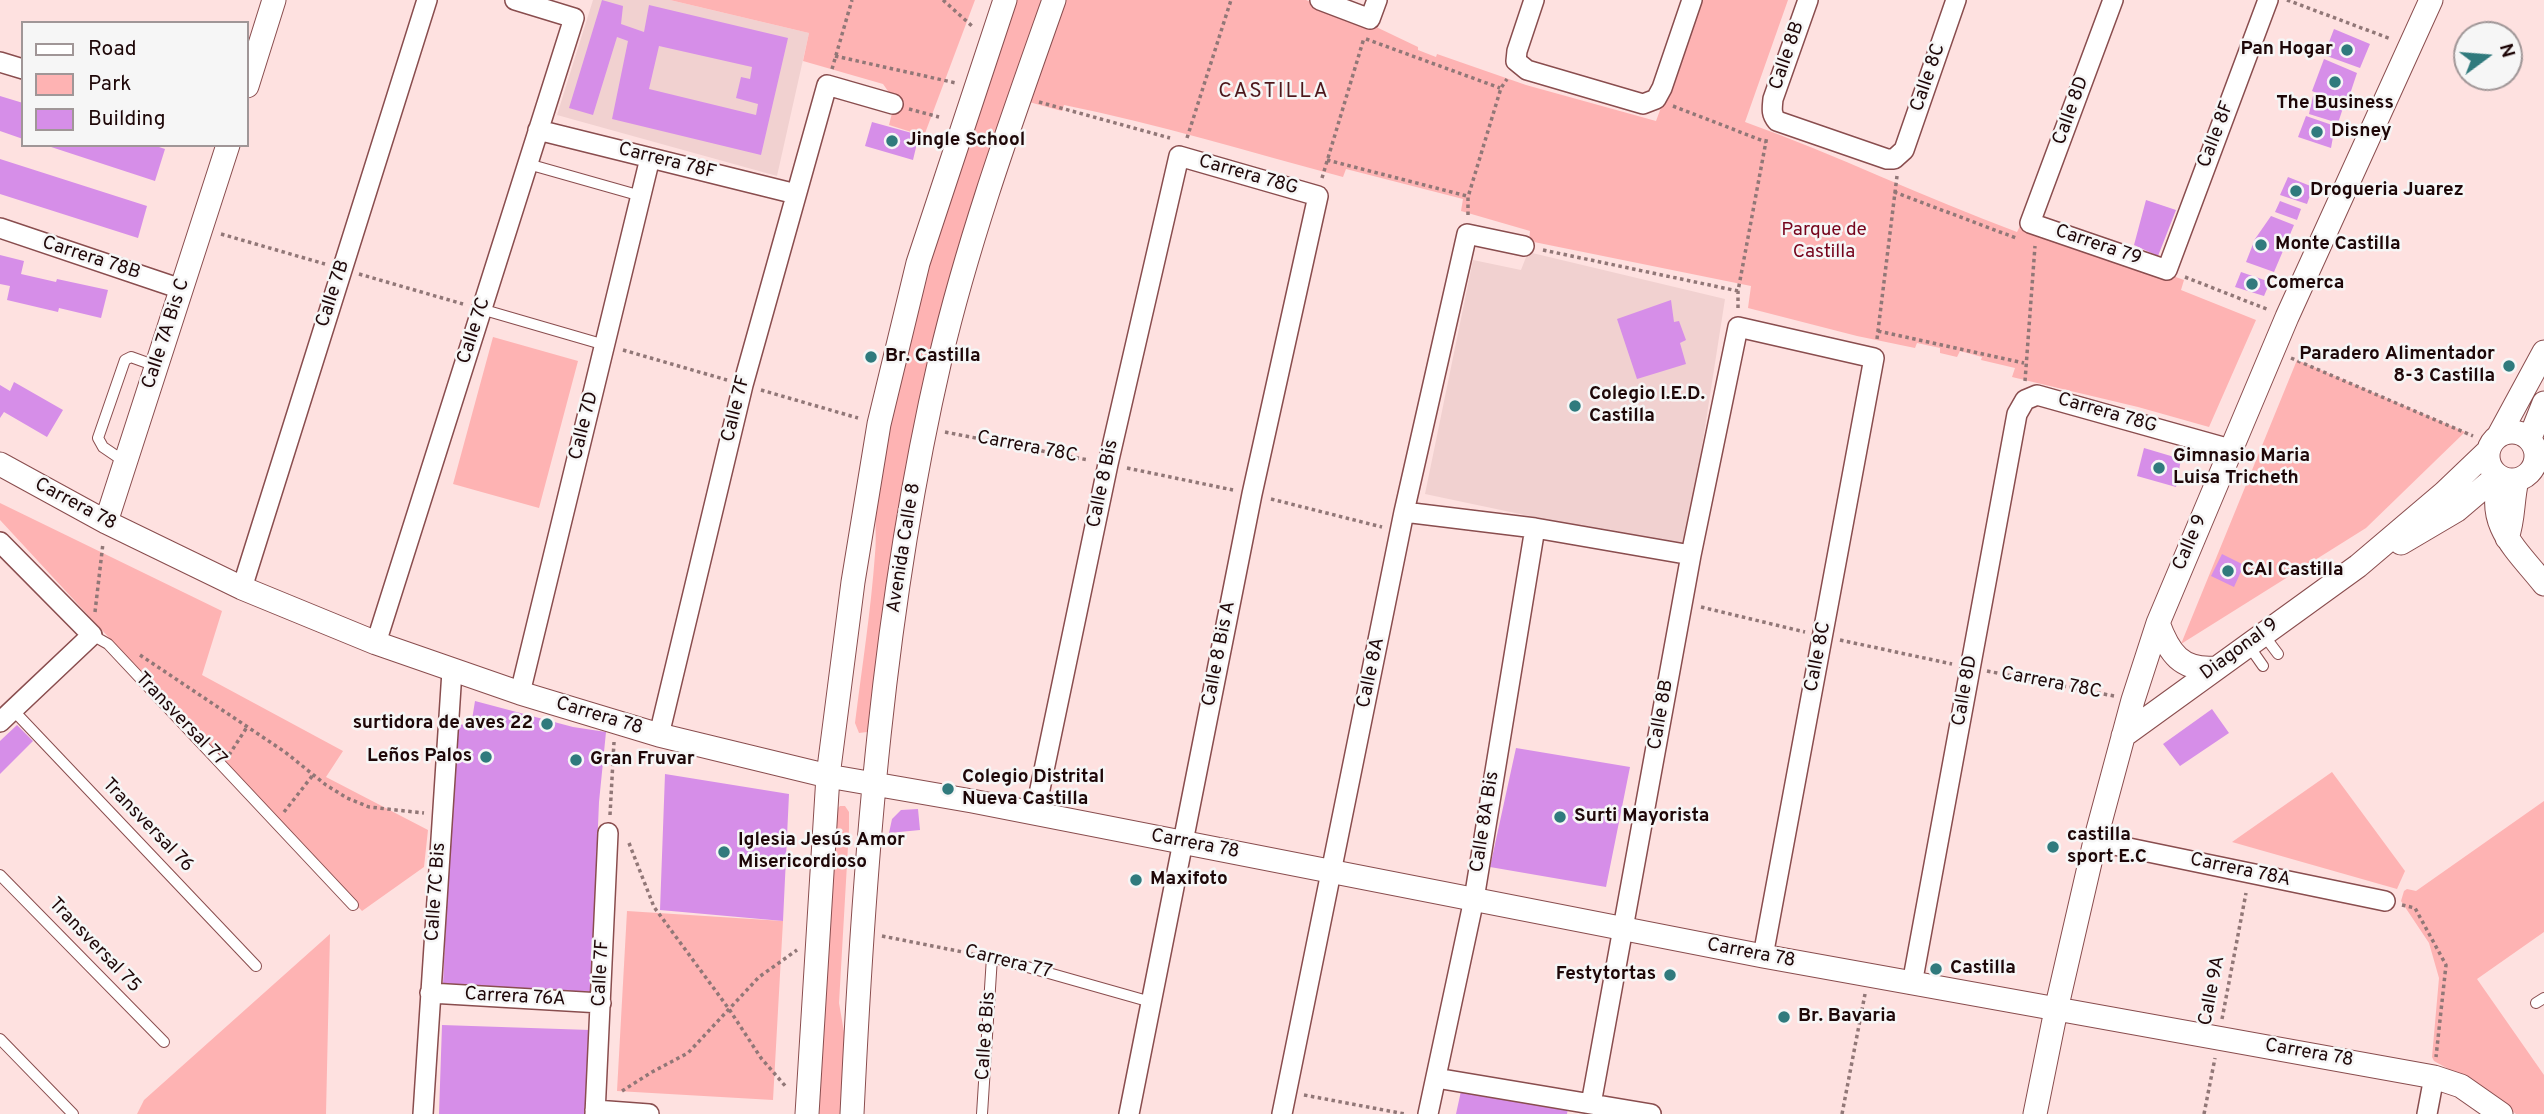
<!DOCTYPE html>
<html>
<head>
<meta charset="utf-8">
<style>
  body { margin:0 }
  #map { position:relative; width:2544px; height:1114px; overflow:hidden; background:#fee1e0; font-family:Overpass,sans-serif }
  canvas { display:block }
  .legend { position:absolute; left:21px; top:21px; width:228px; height:126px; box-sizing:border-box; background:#f6f6f6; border:2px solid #a09697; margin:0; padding:9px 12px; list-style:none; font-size:21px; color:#1e0708 }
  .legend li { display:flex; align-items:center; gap:14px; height:35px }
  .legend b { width:35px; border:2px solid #a09697 }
  .north { position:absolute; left:2453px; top:21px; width:70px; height:70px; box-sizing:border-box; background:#f6f6f6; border:2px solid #a09697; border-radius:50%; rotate:74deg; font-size:19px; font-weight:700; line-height:28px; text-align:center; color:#1e0708 }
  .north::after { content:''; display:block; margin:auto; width:24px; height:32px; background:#307a7d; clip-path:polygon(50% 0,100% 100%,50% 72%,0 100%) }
</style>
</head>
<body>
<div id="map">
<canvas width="2544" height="1114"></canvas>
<ul class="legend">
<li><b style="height:9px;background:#fff"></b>Road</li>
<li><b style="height:19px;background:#feb3b3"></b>Park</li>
<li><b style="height:19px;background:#d68ee8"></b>Building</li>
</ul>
<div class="north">N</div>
</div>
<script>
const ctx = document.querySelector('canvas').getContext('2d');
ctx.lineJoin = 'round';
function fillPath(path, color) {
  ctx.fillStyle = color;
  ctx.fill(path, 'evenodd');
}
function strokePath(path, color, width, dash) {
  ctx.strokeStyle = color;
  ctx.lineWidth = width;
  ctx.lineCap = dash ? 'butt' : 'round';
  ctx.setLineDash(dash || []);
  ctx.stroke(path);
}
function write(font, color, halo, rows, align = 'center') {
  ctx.font = font + ' Overpass,sans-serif';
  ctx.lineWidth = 5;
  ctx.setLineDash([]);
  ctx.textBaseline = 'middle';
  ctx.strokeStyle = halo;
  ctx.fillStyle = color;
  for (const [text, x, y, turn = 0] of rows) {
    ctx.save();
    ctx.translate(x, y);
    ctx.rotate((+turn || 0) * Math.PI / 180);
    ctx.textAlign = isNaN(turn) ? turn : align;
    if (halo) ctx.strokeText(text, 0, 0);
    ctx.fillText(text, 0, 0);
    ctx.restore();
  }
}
const built = new Path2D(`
  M593 0H670L809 33 777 176 557 115Z
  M1528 252 1725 299 1686 549 1425 494 1473 260 1521 270Z`);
const green = new Path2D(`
  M670 0H975L924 136 889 125 895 101 883 84 803 61 809 33Z
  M1016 0H1044L887 585 869 725 867 732 859 733 855 723C862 667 871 610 875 554 877 537 874 519 877 501 899 329 958 162 1016 0Z
  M1064 0H1306L1372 25 1418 47V50L1436 57 1437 54 1526 85 1656 121 1701 0H1788L1745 122C1837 155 1925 198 2017 232L2022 222 2184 280 2181 290 2256 320 2209 427 2138 407 2012 377 2015 368 1981 360 1982 357 1960 351 1957 357 1940 353V348L1917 343 1915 348 1857 336 1748 308 1751 286 1529 241 1530 231 1461 211 1463 199 1346 169 1343 177C1250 152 1158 124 1064 105L1062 111 1029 102Z
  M493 337 578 361 539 508 453 484Z
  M2297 360 2465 432 2366 528 2181 644Z
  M0 503 222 611 202 675 343 751 326 777 428 830 424 867 362 911 0 520Z
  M2332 772 2405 871 2397 889 2232 842Z
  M2544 801V932L2477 979 2544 1075V1114H2516L2477 1085 2434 1061 2432 1057 2439 978 2429 943 2401 901 2404 891 2407 889 2416 891Z
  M840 806H845L849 812V829L839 1003 845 1038 841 1114H819L836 810Z
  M627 911 783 921 773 1100 617 1091Z
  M330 934 326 1114H137L144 1100Z`);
const building = new Path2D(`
  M602 0 623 6 621 24 644 32 649 5 788 38 761 155 612 119 628 41 617 37 593 115 569 108ZM659 46 752 67 750 79 741 77 736 98 758 104 756 115 649 89Z
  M2334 29 2370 44 2360 68 2324 55Z
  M2324 59 2357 73 2346 106 2312 91Z
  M0 96 23 103V139L0 131Z
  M2313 96 2343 108 2338 123 2309 114Z
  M2306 116 2335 126 2331 148 2298 137Z
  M872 122 919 135 913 160 865 146Z
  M45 145H153L165 149 155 181Z
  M0 159 147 206 138 238 0 194Z
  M2288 177 2313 187 2307 204 2280 195Z
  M2146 200 2176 210 2158 256 2134 245Z
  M2280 201 2301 209 2297 220 2275 212Z
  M2271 216 2294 225 2274 272 2246 262 2255 239Z
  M0 255 24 261 21 274 56 282 57 279 108 290 101 318 59 308 58 312 7 300 10 286 0 284Z
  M2241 272 2270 282 2264 296 2235 287Z
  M1671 300 1674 322 1679 321 1686 340 1680 343 1686 364 1637 379 1617 319Z
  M14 382 63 410 47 437 4 412 0 418V385L10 391Z
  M2144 448 2181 459 2176 487 2137 476Z
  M2222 554 2244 565 2234 587 2211 576Z
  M475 701 573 727 606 732 599 802 591 992 443 984 452 789 459 724 471 726Z
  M2212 709 2229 733 2180 766 2163 744Z
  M17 725 33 741 0 774V741Z
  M1516 748 1630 767 1606 887 1490 867Z
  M665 774 789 794 783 921 660 910Z
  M918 809 920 830 889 833 892 819 901 810Z
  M442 1025 590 1030 585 1114H439Z
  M1461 1091 1568 1108 1567 1114H1456Z`);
const path = new Path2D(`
  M943 0 972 26
  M2287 0 2391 39
  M1366 39 1500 88
  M835 56 956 83
  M832 69 852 0
  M1039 102 1170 138
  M1673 106 1766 142
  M909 109 939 117
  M1187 138 1231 0
  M1327 160 1467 196
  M1322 178 1364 38
  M1894 192 2016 238
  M1468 215V197L1501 88 1507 79
  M221 234 325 264
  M1543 250 1738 291
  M359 274 463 304
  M2185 277 2269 310
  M1738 308V291L1767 136
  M1878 331 2024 363
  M1877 339 1897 176
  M623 350 727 380
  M2291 358 2473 436
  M2025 381 2035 246
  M761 390 858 418
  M945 432 1088 460
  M1127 468 1233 490
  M1271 499 1382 527
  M1701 607 1805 632
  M95 612 103 543
  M1840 640 1952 664
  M140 655 285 752 326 785 347 798 369 807 424 813
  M1987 671 2114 696
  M229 755 247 727
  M284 812 313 775
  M610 815 614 742
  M629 843 654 907 729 1009 761 1058 787 1088
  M2402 905 2415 908 2446 965 2436 1057
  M882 936 978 955
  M2222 1019 2246 893
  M622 1091 652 1072 688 1053 759 977 797 950
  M1304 1095 1405 1114
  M1842 1114 1865 994
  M2204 1114 2215 1058`);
const service = new Path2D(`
  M528 164 641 196
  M481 309 605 345
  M125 462 103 447 98 438 125 360 131 357 156 366
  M2263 634 2278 654
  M92 635 108 644 353 905
  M2249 646 2263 666
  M13 710 256 966
  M0 875 164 1042
  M2536 1003 2544 998
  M0 1039 73 1114
  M982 1114 992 957 1151 1002`);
const minor = new Path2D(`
  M1320 0 1370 19 1377 0
  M1534 0 1517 51 1516 61 1527 70 1643 104 1656 99 1662 88 1692 0
  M1808 0 1773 99C1772 109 1771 114 1777 121L1887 159H1894L1904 150 1956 0
  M2113 0 2030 223 2167 270 2268 0
  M0 62 23 69
  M538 130 796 194
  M0 228 181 289
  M2537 458 2544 455
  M1404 512 1535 528 1691 555
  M0 542 92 635 0 722
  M242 588 427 0
  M376 643 574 18 515 0
  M520 693 650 158
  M659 735 743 385 827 85 893 104
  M1035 813 1108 464 1179 156 1318 196 1252 494 1129 1114
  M2095 841 2385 901
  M1912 984 2017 414 2025 400 2037 395 2230 449
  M430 993 601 1003
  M1436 1078 1651 1114
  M1591 1104 1691 555 1738 327 1874 358 1763 956
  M595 1110 649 1114
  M423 1114 452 671
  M595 1114 608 833
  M1282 1114 1404 512 1467 234 1524 246
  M1428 1114 1474 899 1535 528
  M2427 1114 2434 1077`);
const tertiary = new Path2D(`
  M247 86 274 0
  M2488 456a24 24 0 1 1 48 0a24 24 0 1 1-48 0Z
  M2499 435 2544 352
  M2530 438 2544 403
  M0 464 106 522 242 588 376 643 520 693 659 735 828 776 972 801 1763 956 2434 1077 2461 1086 2501 1114
  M2502 478C2483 523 2518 551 2544 584
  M106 522 228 145
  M2507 538C2514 519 2512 500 2517 480
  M2401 543 2457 510 2497 476
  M2158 623C2169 653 2181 671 2216 668
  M2123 736 2358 566 2444 493 2488 451
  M807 1114 828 776 853 582 879 424 918 263 1005 0
  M852 1114C864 861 883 607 940 360 969 237 1012 119 1054 0
  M2035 1114 2056 1010 2095 841 2133 700 2158 623 2287 317 2431 0`);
const markers = [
  [2347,50,7,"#307a7d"],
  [2335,82,7,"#307a7d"],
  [2317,132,7,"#307a7d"],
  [892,141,7,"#307a7d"],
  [2296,191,7,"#307a7d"],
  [2261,245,7,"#307a7d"],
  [2252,284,7,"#307a7d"],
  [871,357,7,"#307a7d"],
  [2509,366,7,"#307a7d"],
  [1575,406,7,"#307a7d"],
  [2159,468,7,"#307a7d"],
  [2228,571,7,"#307a7d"],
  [547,724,7,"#307a7d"],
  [486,757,7,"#307a7d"],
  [576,760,7,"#307a7d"],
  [948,789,7,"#307a7d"],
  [1560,817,7,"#307a7d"],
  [2053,847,7,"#307a7d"],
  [724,852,7,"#307a7d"],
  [1136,880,7,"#307a7d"],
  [1936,969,7,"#307a7d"],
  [1670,975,7,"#307a7d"],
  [1784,1017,7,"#307a7d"]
];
const poiNames = [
  ["Pan Hogar",2333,50,"right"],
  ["The Business",2335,104,"center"],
  ["Disney",2331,132],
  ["Jingle School",906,141],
  ["Drogueria Juarez",2310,191],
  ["Monte Castilla",2275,245],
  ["Comerca",2266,284],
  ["Paradero Alimentador",2495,355,"right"],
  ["8-3 Castilla",2495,377,"right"],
  ["Br. Castilla",885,357],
  ["Colegio I.E.D.",1589,395],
  ["Castilla",1589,417],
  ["Gimnasio Maria",2173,457],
  ["Luisa Tricheth",2173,479],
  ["CAI Castilla",2242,571],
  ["surtidora de aves 22",533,724,"right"],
  ["Leños Palos",472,757,"right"],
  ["Gran Fruvar",590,760],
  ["Colegio Distrital",962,778],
  ["Nueva Castilla",962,800],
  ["Surti Mayorista",1574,817],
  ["castilla",2067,836],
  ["sport E.C",2067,858],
  ["Iglesia Jesús Amor",738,841],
  ["Misericordioso",738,863],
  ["Maxifoto",1150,880],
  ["Castilla",1950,969],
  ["Festytortas",1656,975,"right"],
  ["Br. Bavaria",1798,1017]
];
const streetNames = [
  ["Calle 8B",1788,56,-71],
  ["Calle 8C",1929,78,-71],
  ["Calle 8D",2072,111,-70],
  ["Calle 8F",2217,135,-69],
  ["Carrera 78F",667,162,14],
  ["Carrera 78G",1248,176,16],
  ["Carrera 79",2098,246,19],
  ["Carrera 78B",91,259,18],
  ["Calle 7B",334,294,-72],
  ["Calle 7C",475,331,-72],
  ["Calle 7A Bis C",167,334,-72],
  ["Calle 7F",737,409,-76],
  ["Carrera 78G",2107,414,16],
  ["Calle 7D",585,426,-76],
  ["Carrera 78C",1027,448,11],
  ["Calle 8 Bis",1104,484,-78],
  ["Carrera 78",75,505,28],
  ["Calle 9",2191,543,-67],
  ["Avenida Calle 8",905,548,-81],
  ["Diagonal 9",2240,650,-36],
  ["Calle 8 Bis A",1220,654,-79],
  ["Calle 8C",1819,657,-79],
  ["Calle 8A",1372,673,-78],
  ["Carrera 78C",2051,684,11],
  ["Calle 8D",1966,691,-80],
  ["Calle 8B",1662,715,-80],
  ["Carrera 78",599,717,17],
  ["Transversal 77",180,720,46],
  ["Calle 8A Bis",1486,822,-81],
  ["Transversal 76",147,826,46],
  ["Carrera 78",1195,845,11],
  ["Carrera 78A",2240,871,12],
  ["Calle 7C Bis",437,892,-86],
  ["Transversal 75",94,946,46],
  ["Carrera 78",1751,954,11],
  ["Carrera 77",1008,963,14],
  ["Calle 7F",602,973,-87],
  ["Calle 9A",2213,991,-79],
  ["Carrera 76A",515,998,3],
  ["Calle 8 Bis",987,1036,-86],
  ["Carrera 78",2309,1054,10]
];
const parkNames = [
  ["Parque de",1824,231],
  ["Castilla",1824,253]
];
const neighbourhoodNames = [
  ["CASTILLA",1274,93]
];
fillPath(built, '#f1d1d0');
fillPath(green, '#feb3b3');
fillPath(building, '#d68ee8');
strokePath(service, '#894d4e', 12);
strokePath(minor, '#894d4e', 22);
strokePath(tertiary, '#894d4e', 25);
strokePath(path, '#917777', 3.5, [3.5, 3.5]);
strokePath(service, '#fff', 10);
strokePath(minor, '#fff', 19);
strokePath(tertiary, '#fff', 23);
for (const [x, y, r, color] of markers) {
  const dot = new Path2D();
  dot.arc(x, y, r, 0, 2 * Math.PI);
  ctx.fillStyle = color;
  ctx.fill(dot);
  strokePath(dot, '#f6f6f6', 2.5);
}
write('bold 19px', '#1e0708', '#f6f6f6', poiNames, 'left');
write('19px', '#1e0708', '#f6f6f6', streetNames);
write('19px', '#76051d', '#f6f6f6', parkNames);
ctx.letterSpacing = '2px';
write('21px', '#4e181c', '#f6f6f6', neighbourhoodNames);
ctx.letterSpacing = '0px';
</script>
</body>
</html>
